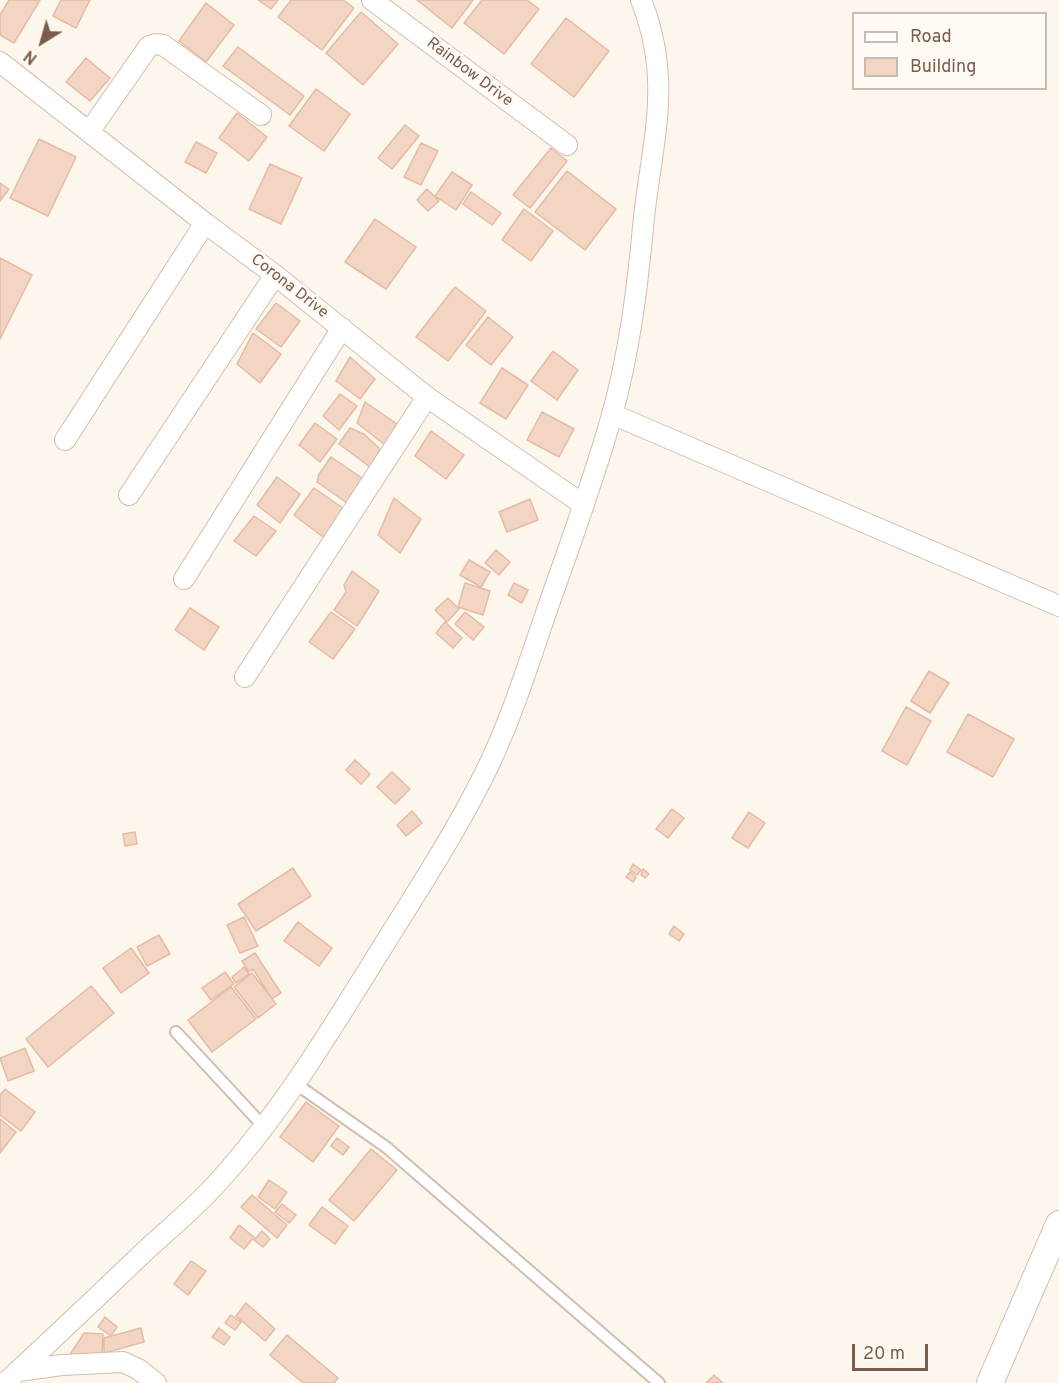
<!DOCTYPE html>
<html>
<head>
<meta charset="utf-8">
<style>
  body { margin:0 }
  #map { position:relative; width:1059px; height:1383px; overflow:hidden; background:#fdf6ec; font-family:Overpass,sans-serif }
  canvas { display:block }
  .legend { position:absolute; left:852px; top:12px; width:195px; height:78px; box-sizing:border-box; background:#fffaf3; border:2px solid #cabbb1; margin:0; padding:8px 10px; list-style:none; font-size:18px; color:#7a5c4d }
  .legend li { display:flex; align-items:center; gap:12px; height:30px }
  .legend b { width:30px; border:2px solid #cabbb1 }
  .north { position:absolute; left:12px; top:12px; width:60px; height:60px; -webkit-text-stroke:4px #fffaf3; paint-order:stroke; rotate:217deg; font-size:16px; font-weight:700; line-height:24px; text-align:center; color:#7a5c4d }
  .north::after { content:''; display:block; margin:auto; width:21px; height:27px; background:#7a5c4d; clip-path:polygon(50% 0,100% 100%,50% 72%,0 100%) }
  .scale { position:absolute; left:852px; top:1344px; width:76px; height:27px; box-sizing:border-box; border:3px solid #7a5c4d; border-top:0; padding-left:8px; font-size:18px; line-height:21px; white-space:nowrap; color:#7a5c4d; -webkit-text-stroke:4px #fffaf3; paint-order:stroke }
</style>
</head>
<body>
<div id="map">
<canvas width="1059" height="1383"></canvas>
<ul class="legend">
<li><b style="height:8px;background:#fff"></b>Road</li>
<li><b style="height:16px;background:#f3d5c3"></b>Building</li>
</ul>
<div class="north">N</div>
<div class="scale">20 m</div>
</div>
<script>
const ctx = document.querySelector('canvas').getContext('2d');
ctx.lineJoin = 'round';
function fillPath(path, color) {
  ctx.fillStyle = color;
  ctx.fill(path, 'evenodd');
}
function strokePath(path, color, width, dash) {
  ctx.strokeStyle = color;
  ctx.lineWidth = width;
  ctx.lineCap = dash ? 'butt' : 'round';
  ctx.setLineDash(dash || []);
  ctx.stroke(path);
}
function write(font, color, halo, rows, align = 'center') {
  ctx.font = font + ' Overpass,sans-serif';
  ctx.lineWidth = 6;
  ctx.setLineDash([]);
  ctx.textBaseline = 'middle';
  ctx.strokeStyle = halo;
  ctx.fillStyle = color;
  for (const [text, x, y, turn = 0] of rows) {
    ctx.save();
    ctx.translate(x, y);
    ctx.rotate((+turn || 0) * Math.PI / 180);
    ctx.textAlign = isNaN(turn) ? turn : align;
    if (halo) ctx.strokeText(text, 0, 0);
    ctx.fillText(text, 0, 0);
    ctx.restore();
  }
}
const building = new Path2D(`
  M9 0H40L14 43 0 35V15Z
  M61 0H90L76 28 53 16Z
  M258 0H278L271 9Z
  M291 0H343L354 8 322 50 278 17Z
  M417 0H473L452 28Z
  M482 0H527L539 9 504 54 464 23Z
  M206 3 234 25 206 62 179 41Z
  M361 12 398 44 363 85 326 53Z
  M566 18 609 51 574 97 531 64Z
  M238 47 304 96 290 115 223 66Z
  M86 58 110 78 90 101 66 82Z
  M316 89 350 114 324 151 289 126Z
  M237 113 267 137 249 161 219 138Z
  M405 125 419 136 392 169 378 158Z
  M39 139 76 157 48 216 10 198Z
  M196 142 217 153 206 173 185 162Z
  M421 143 438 151 421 185 404 177Z
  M551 148 567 161 530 208 513 195Z
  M270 164 302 178 281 224 249 209Z
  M567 171 616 209 585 250 535 212Z
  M452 172 472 185 456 210 435 196Z
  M0 183 9 189 0 201Z
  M427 189 439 201 428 211 417 200Z
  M471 192 501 213 492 225 463 204Z
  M524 209 553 231 531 261 502 240Z
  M375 219 416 247 386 289 345 262Z
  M0 258 32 275 0 339Z
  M455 287 486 311 448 361 416 337Z
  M276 303 300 321 281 347 256 329Z
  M488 317 513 337 491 365 466 345Z
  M253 333 281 354 260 383 237 364Z
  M553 351 578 370 557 400 531 381Z
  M350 357 375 379 360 399 336 381Z
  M502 368 528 385 506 419 480 403Z
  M340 394 357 406 339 430 323 416Z
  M365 402 397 424 385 445 357 423Z
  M542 412 574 429 559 457 527 440Z
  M315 423 337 439 320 462 299 445Z
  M350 428 364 434 380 449 370 467 339 444Z
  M431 431 464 455 446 479 415 456Z
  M331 457 362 478 347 503 317 482 319 474Z
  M277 477 300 494 280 523 257 505Z
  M314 488 347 511 341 521 323 537 294 515Z
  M394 498 421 519 400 553 378 535Z
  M530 499 538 520 507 532 499 512Z
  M254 516 276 531 256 556 234 541Z
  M496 550 510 562 499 575 485 563Z
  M469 560 490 572 481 587 460 575Z
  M352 571 379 591 357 626 334 610 346 592 344 585Z
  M465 583 490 591 483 615 458 607Z
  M514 583 528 590 522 603 508 595Z
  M448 598 459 609 447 622 435 610Z
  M190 608 219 627 204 650 175 630Z
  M331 612 355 629 333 659 309 642Z
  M465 612 484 627 473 640 455 624Z
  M445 622 462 638 453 648 436 633Z
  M929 671 949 683 930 713 911 701Z
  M906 707 931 721 907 765 882 751Z
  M968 714 1014 739 993 777 947 752Z
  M355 760 370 774 361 784 346 770Z
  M392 772 410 789 395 804 377 787Z
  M672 809 684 818 668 838 656 829Z
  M412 811 422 823 406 836 397 825Z
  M749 812 765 823 748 848 732 838Z
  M135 832 137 844 125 846 123 834Z
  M633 864 641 870 637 875 630 870Z
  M293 868 311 896 256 931 238 904Z
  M643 869 649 874 645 878 641 875Z
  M630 872 636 877 633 882 626 877Z
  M244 917 258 946 240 953 227 925Z
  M298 922 332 948 319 966 284 941Z
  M674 926 684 934 679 941 669 934Z
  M159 935 170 954 147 966 137 947Z
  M131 948 149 973 121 993 103 968Z
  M255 953 281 993 272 999 253 969 249 972 242 961Z
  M244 967 249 974 236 983 232 977Z
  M225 972 234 984 211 1000 202 988Z
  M252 973 276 1004 258 1018 234 987Z
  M91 986 114 1013 48 1067 26 1039Z
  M231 987 256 1019 212 1052 188 1020Z
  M25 1048 34 1071 8 1081 0 1058Z
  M5 1089 35 1112 21 1131 0 1115V1095Z
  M306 1102 339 1126 313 1162 280 1137Z
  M0 1119 16 1132 0 1153Z
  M337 1138 349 1147 343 1155 331 1146Z
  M371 1149 397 1170 354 1221 329 1200Z
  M269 1180 287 1192 275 1209 258 1197Z
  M252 1195 287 1225 277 1238 241 1207Z
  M282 1204 296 1215 289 1223 275 1212Z
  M322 1207 348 1226 335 1244 309 1225Z
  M239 1225 254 1237 244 1249 230 1238Z
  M262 1231 270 1239 263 1247 254 1240Z
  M191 1261 206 1271 188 1295 174 1284Z
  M246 1303 275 1329 265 1341 236 1316Z
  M231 1315 241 1322 235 1330 225 1323Z
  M105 1317 117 1327 111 1336 98 1327Z
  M141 1328 144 1342 104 1353V1338Z
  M219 1328 230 1337 224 1345 212 1337Z
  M84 1333 103 1334 102 1357 69 1356Z
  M287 1335 338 1378 334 1383H303L270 1355Z
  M714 1375 723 1383H706Z`);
const service = new Path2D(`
  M176 1032 265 1128
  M296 1084 386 1147 659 1383`);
const minor = new Path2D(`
  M372 0 567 145
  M0 62 205 223 275 275 427 397 584 505
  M89 132 149 46 156 44 163 45 261 115
  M612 414 1059 606
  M65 440 205 223
  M129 495 275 275
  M184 579 342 328
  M245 677 427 397
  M18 1371 62 1365 123 1362 138 1369 156 1383
  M5 1383C52 1340 98 1296 144 1252 169 1229 196 1207 219 1181 278 1116 324 1041 370 967 409 904 451 841 484 775 511 721 529 662 549 604 571 542 594 479 612 415 629 354 637 291 643 227 651 143 674 83 641 0`);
const tertiary = new Path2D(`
  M990 1383 1059 1224`);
const streetNames = [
  ["Rainbow Drive",469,73,37],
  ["Corona Drive",289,287,38]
];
fillPath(building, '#f3d5c3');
strokePath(building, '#e6bba3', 1.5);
strokePath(service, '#d1beb0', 14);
strokePath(minor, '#d1beb0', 22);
strokePath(tertiary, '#d1beb0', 28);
strokePath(service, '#fff', 10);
strokePath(minor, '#fff', 20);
strokePath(tertiary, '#fff', 26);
write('16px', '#7a5c4d', '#fffaf3', streetNames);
</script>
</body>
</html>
